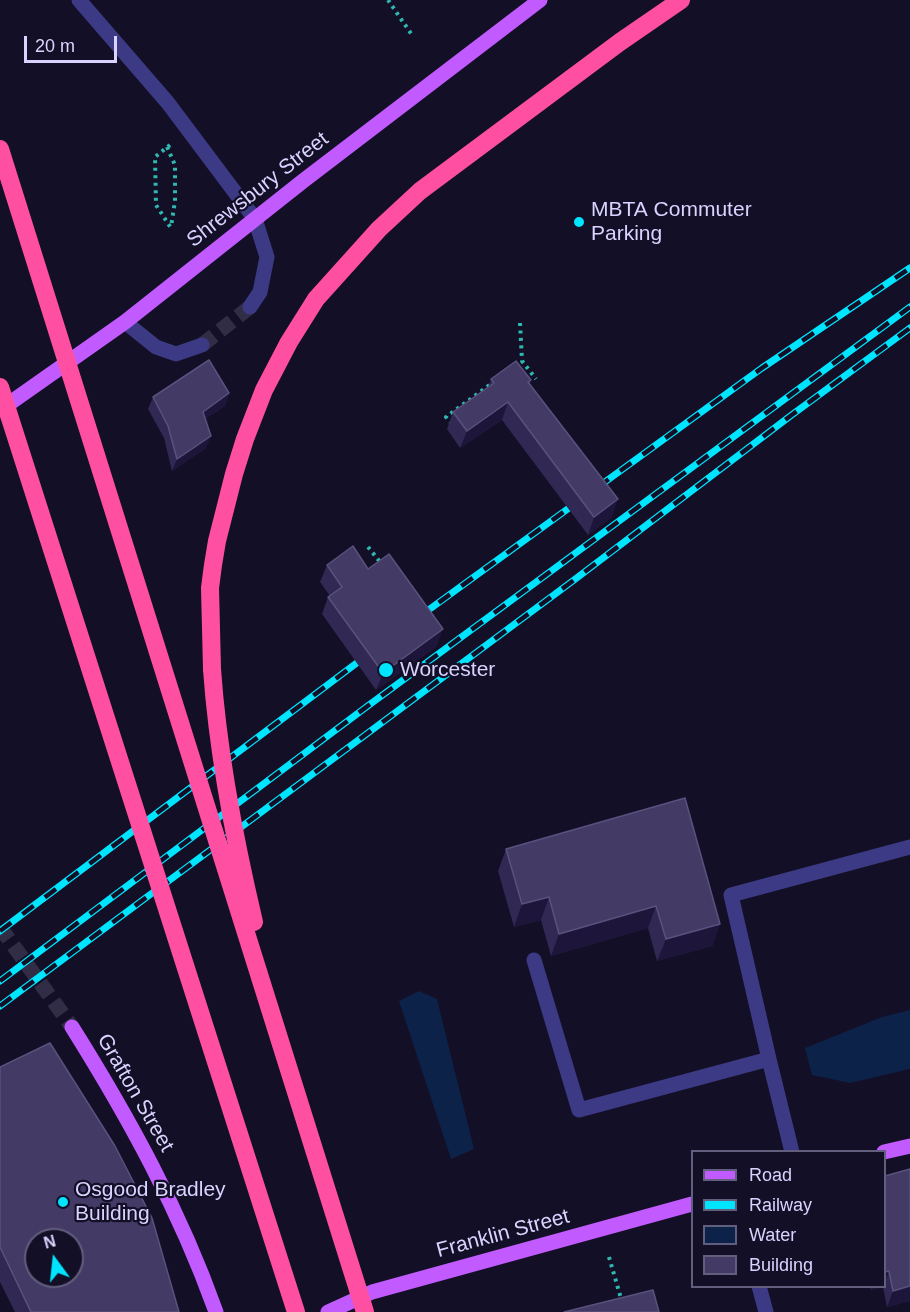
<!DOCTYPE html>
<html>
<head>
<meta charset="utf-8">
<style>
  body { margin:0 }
  #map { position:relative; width:910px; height:1312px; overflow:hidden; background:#130f26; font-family:Helvetica,sans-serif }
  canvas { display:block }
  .legend { position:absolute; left:691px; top:1150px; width:195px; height:138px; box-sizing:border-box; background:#130f26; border:2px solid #625e7d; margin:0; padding:8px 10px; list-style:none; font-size:18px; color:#d9d4ff }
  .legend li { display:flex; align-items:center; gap:12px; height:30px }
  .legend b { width:30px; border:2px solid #625e7d }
  .north { position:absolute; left:24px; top:1228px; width:60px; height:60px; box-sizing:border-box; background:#130f26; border:2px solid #625e7d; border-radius:50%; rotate:345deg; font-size:16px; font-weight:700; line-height:24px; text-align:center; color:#d9d4ff }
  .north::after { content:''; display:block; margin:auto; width:21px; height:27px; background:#00e5ff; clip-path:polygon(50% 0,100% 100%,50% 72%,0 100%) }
  .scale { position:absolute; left:24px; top:36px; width:93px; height:27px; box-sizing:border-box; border:3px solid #d9d4ff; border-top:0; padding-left:8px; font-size:18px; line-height:21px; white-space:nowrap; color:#d9d4ff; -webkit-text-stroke:4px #130f26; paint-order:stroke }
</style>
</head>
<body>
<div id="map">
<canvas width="910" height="1312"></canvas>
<ul class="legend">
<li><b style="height:8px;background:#c25bff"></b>Road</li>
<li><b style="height:8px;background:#00e5ff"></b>Railway</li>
<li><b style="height:16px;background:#0c2248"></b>Water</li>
<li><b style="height:16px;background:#433a66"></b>Building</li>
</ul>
<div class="north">N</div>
<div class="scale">20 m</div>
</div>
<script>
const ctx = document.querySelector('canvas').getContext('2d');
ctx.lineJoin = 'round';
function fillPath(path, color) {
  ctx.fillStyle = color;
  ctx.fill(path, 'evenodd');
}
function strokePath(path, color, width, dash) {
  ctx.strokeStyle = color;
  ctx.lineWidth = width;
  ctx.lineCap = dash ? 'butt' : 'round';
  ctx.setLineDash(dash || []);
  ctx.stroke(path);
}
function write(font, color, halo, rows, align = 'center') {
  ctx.font = font + ' Helvetica,sans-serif';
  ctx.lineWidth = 4.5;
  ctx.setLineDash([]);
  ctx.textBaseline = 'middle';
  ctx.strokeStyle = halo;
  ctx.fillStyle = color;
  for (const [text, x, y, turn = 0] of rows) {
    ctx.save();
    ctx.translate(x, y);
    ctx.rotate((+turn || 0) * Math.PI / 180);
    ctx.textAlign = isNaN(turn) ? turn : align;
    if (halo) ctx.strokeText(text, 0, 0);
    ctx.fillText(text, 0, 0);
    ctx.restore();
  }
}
const water = new Path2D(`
  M419 991 437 999 474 1149 451 1159 399 1001Z
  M910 1010V1069L850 1083 812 1075 805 1048 882 1017Z`);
const minorTunnel = new Path2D(`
  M202 345 250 307`);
const majorTunnel = new Path2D(`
  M0 927 72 1027`);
const path = new Path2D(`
  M388 0 412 35
  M170 145 155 157 156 205 171 228
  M167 147 175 165V201L171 227
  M520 323 522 361 536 379
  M452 424 446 417 491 384
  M368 547 381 563
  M609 1257 622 1302`);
const minor = new Path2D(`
  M79 0 168 103 255 219 267 257 260 292 250 307
  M125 322 156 347 176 354 202 345
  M534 960 579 1110 769 1059 792 1152
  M769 1059 731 895 910 847
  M759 1286 766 1312`);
const major = new Path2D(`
  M0 410 125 322 303 181 540 0
  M72 1027C129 1118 180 1211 216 1312
  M884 1152 910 1146
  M328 1312 372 1292 692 1204`);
const highway = new Path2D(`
  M212 669 210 588 213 565 217 541 234 474 245 439 264 390 289 342 316 299 379 229 420 191 620 42 681 0`);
const rail = new Path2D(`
  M416 619 762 368 910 268
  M0 931 370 653
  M0 981 369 705 910 307
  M0 1006 574 580 793 414 910 328`);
const highwayBridge = new Path2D(`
  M0 149 365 1312
  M0 387 296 1312
  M212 669C218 755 234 838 254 922`);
const wall = new Path2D(`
  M491 379 531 380 530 384 612 517 588 535 502 420 460 448 447 429 453 412 488 387Z
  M229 393 225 406 205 419 206 448 172 471 164 438 148 409 153 397Z
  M327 565 368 569 437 646 376 690 322 614 328 597 330 596 320 582Z
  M506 849 720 924 712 946 657 961 648 928 551 956 541 920 514 927 498 871Z
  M0 1067 179 1312H15L0 1282Z
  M910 1169V1301L887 1307 883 1287 871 1290 870 1287H885V1176Z`);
const shadedWall = new Path2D(`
  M229 393 225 406 198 424 203 412Z
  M508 402 502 420 460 448 467 431Z
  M211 436 206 448 172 471 177 459Z
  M618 499 612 517 588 535 594 517Z
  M443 629 437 646 376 690 383 673Z
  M549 897 541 920 514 927 522 904Z
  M656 906 648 928 551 956 559 934Z
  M720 924 712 946 657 961 666 939Z
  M889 1271 885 1282V1272Z
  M910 1286V1301L887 1307 893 1291Z
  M872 1287H883L871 1290Z`);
const building = new Path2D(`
  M209 360 229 393 203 412 211 436 177 459 168 426 153 397Z
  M516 361 531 380 528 382 618 499 594 517 508 402 467 431 453 412 494 383 491 379Z
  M353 546 368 569 389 554 443 629 383 673 328 597 342 587 327 565Z
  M685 798 720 924 666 939 656 906 559 934 549 897 522 904 506 849Z
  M50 1043 115 1146 152 1218 179 1312H31L0 1247V1067ZM36 1240H72V1276H36Z
  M910 1169V1286L893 1291 889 1271 885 1272V1176Z
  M653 1290 659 1312H564Z`);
const markers = [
  [579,222,6,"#00e5ff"],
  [386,670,8,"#00e5ff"],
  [63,1202,6,"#00e5ff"]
];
const streetNames = [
  ["Shrewsbury Street",258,190,-38],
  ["Grafton Street",135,1093,60],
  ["Franklin Street",503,1234,-15]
];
const poiNames = [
  ["MBTA Commuter",591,210],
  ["Parking",591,234],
  ["Worcester",400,670],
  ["Osgood Bradley",75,1190],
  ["Building",75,1214]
];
fillPath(water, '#0c2248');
strokePath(minorTunnel, '#312d47', 15, [15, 8]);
strokePath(majorTunnel, '#312d47', 15, [15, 8]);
strokePath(path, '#2fb8b0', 4, [3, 4.5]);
strokePath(minor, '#3d3a85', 15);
strokePath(major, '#c25bff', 15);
strokePath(highway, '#ff4fa3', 18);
strokePath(rail, '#00e5ff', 7);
strokePath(rail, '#130f26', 4.5, [14]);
strokePath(highwayBridge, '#ff4fa3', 18);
fillPath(wall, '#312854');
fillPath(shadedWall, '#1d163a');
fillPath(building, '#433a66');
strokePath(building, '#5a527e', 1.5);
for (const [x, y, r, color] of markers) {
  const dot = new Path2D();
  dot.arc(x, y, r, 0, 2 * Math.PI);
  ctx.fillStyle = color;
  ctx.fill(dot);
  strokePath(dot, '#130f26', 2);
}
write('21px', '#d9d4ff', '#130f26', streetNames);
write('21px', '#d9d4ff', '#130f26', poiNames, 'left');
</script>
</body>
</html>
